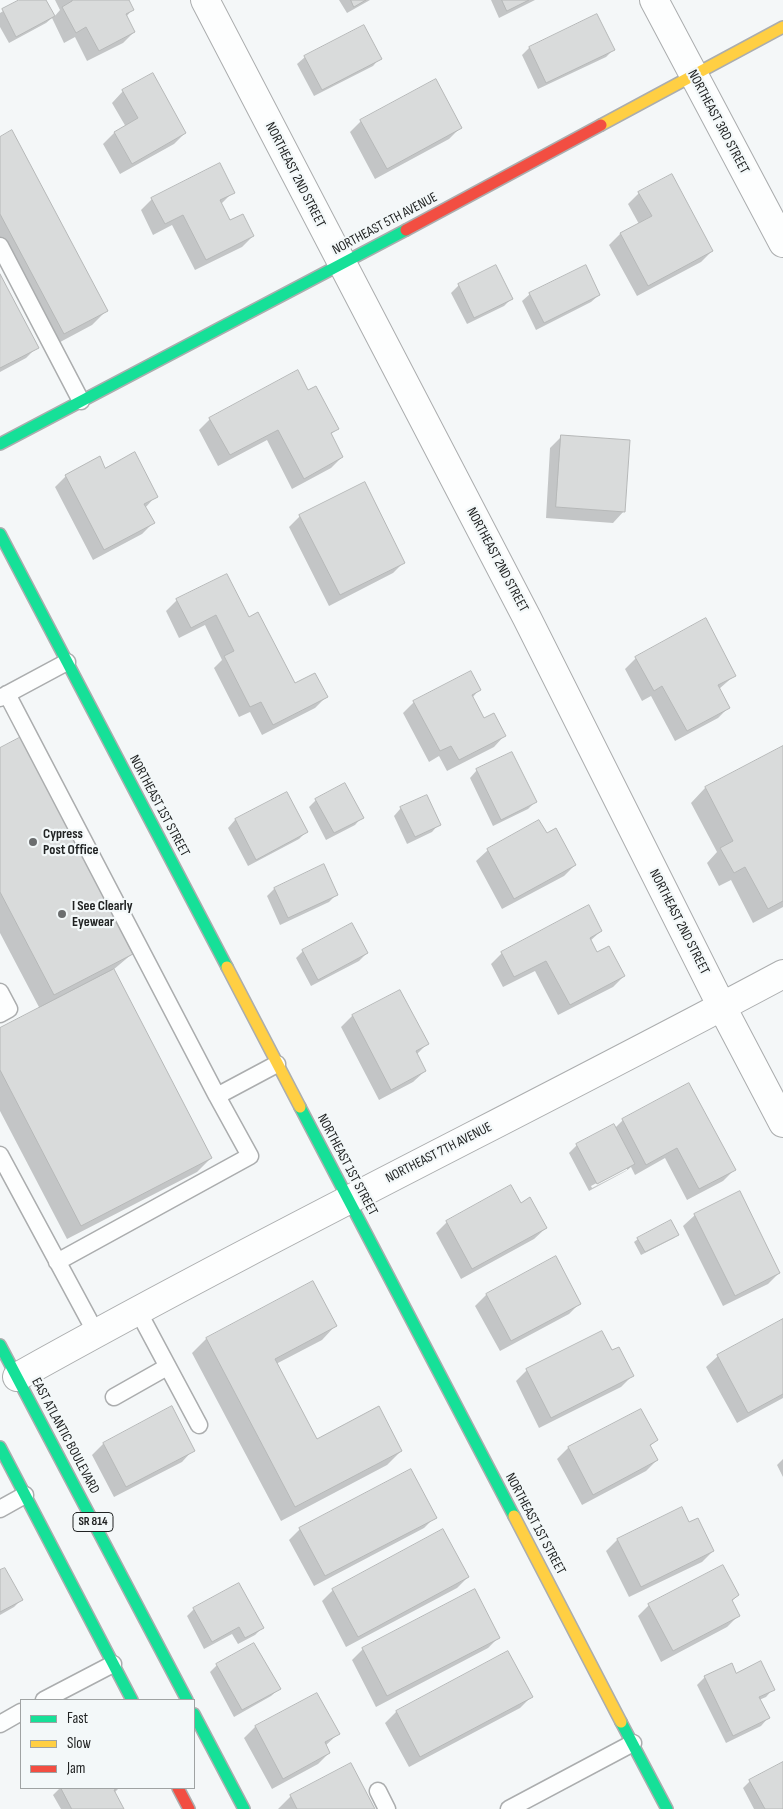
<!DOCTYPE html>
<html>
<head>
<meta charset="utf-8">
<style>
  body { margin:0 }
  #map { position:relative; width:783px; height:1809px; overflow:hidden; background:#f4f7f8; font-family:"Sofia Sans Condensed",sans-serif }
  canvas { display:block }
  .legend { position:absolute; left:20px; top:1699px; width:175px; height:90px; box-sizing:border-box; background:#f3f8f9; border:1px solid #9fa3a3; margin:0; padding:6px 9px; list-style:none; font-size:15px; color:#212323 }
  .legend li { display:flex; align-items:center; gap:10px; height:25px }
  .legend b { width:25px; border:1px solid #9fa3a3 }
</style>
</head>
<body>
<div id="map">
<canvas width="783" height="1809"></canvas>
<ul class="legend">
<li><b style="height:6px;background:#16e098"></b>Fast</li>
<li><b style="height:6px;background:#ffcf43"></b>Slow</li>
<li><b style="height:6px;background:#f24e42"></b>Jam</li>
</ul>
</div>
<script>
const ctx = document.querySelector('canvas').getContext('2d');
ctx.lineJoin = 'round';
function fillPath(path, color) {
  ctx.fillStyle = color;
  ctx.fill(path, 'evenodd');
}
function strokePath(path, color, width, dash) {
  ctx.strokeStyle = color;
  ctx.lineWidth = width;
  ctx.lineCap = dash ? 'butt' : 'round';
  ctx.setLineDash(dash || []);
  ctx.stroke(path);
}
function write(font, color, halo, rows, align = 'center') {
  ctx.font = font + ' "Sofia Sans Condensed",sans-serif';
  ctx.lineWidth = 4.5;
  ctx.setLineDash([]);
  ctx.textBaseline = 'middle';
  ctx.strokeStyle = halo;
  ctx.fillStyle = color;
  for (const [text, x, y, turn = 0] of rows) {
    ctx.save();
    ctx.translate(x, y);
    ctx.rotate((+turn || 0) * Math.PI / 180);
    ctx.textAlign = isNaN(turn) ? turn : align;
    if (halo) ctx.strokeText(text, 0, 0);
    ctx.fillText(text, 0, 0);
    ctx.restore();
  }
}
const shadow = new Path2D(`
  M21 0H45L54 17 60 10 55 0H127L132 10 126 17 134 32 123 43 87 61 75 37 64 43 52 18 46 23 9 43 0 27V13Z
  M339 0H370L347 13Z
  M491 0H535L499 18Z
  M529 48 613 50 606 57 538 89 522 55Z
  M305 57 380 58 373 66 314 96 297 64Z
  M123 91 185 133 174 144 120 174 103 144 114 133 126 127 112 103Z
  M361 121 460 128 449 139 375 179 350 132Z
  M0 138 106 311 92 325 49 348 0 254Z
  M233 192 221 204 230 222 253 236 242 247 195 270 172 225 153 235 141 210 152 199Z
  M639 193 712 251 701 262 637 296 609 245 620 234 639 224 628 204Z
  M0 276 37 347 26 358 0 372Z
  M459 285 511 299 504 306 467 324 451 293Z
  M530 294 599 295 591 302 536 330 522 301Z
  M308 391 337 429 330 435 342 457 331 468 292 489 267 440 218 466 199 430 210 419Z
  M561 437 624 511 613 523 546 518 550 448Z
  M105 469 156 496 145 508 153 523 142 534 93 560 55 487 66 476Z
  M300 516 404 562 393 573 329 606 289 527Z
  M177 600 248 619 294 685 326 697 315 708 262 735 250 712 239 717 214 668 222 660 205 625 179 638 166 611Z
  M636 658 735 675 719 689 729 707 718 718 675 741 651 696 642 701 625 669Z
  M479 690 472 698 484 720 505 735 494 747 447 771 439 756 429 762 403 713 414 702Z
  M783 748V907L753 923 731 880 719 886 707 863 717 852 691 803 705 788Z
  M0 750 132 954 113 970 211 1158 197 1172 67 1239 0 1111V1029L40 1009 0 933Z
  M477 770 535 802 528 809 493 826 470 778Z
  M286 794 306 832 299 839 248 866 228 828 235 820Z
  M316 800 362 817 355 825 326 840 309 807Z
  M401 808 439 824 432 832 407 844 394 816Z
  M488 850 575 865 564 876 502 909 476 861Z
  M323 866 337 894 329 902 280 925 267 896 274 889Z
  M601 931 590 941 597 954 624 976 613 987 558 1015 535 971 503 987 491 964 502 953Z
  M303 951 367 953 359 961 311 986 296 958Z
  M399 991 427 1044 416 1055 425 1071 413 1082 379 1100 341 1027 352 1016Z
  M623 1120 734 1170 723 1181 687 1200 665 1158 635 1175 631 1167 626 1171 589 1191 569 1153 577 1145 615 1128ZM627 1167V1170L592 1188 591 1186Z
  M520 1205 546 1228 534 1239 461 1279 436 1233 447 1222Z
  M695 1215 779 1273 768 1284 723 1306 683 1226Z
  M677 1234 674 1238 641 1255 634 1242 638 1239Z
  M556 1258 580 1303 569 1314 500 1351 475 1306 486 1295Z
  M783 1320V1398L737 1423 706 1367 718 1356Z
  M336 1325 322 1340 276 1364 317 1440 401 1451 387 1465 281 1521 192 1353 206 1339Z
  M612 1352 632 1376 621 1387 539 1428 516 1381 527 1370Z
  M171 1408 193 1450 182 1462 114 1497 92 1455 103 1444Z
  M640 1410 657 1440 649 1447 657 1460 646 1471 582 1505 557 1459 568 1448Z
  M783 1459V1477L777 1465Z
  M681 1509 689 1524 713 1551 702 1562 629 1597 606 1551 617 1540Z
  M435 1517 424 1528 314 1586 289 1540 300 1529Z
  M0 1572 21 1600 14 1607 0 1615Z
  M468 1577 457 1588 346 1647 322 1601 333 1590Z
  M738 1595 731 1602 738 1616 727 1627 661 1662 638 1616 649 1605Z
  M194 1609 262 1628 255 1635 238 1644 232 1634 204 1649 187 1616Z
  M499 1637 488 1648 376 1707 352 1660 363 1649Z
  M731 1664 736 1675 773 1689 766 1697 759 1700 768 1718 761 1726 726 1743 697 1685 705 1677Z
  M217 1665 279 1689 271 1696 234 1717 210 1672Z
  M317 1694 338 1734 325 1746 329 1753 318 1764 272 1789 244 1738 255 1727Z
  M531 1697 520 1708 409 1767 385 1723 396 1712Z
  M783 1763V1809H754L743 1788 750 1781Z
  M350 1765 374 1809H278L291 1796Z
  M60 1788H119L114 1793 122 1809H61L53 1795Z`);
const building = new Path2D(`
  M19 0H46L55 16 16 37 2 9Z
  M72 0H129L134 10 126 14 135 32 99 51 86 27 76 33 62 7 72 1Z
  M351 0H366L354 7Z
  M502 0H529L507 11Z
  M597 14 615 50 546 83 529 47Z
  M364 25 382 59 322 90 304 56Z
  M153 73 186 133 132 164 114 132 138 118 122 90Z
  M436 79 462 128 387 169 360 120Z
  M12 130 108 311 64 334 0 214V137Z
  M220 163 235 193 220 200 230 220 243 214 254 236 206 260 183 215 165 224 151 198Z
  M672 174 713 251 648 286 620 233 652 216 638 192Z
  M496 265 513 299 474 318 458 284Z
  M586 265 600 295 544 323 529 293Z
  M0 274 39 348 0 368Z
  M298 370 308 390 316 386 339 429 331 433 343 457 304 479 278 430 230 455 209 418Z
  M561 435 630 440 625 512 556 507Z
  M135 452 158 497 144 504 155 523 104 550 65 475 100 456 105 468Z
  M365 482 405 563 340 595 299 515Z
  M227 574 249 617 258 612 295 683 315 673 328 697 273 725 261 702 250 707 224 656 234 651 216 615 191 628 176 599Z
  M706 618 736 676 718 685 730 708 687 731 662 686 654 691 635 657Z
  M471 671 481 690 472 695 484 718 494 713 506 736 459 760 451 746 440 751 413 701Z
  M21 737 133 954 54 995 0 892V748Z
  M783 746V901L768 909 745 867 734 873 720 848 733 841 705 787Z
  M512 752 537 802 501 820 476 769Z
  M345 783 364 818 334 833 315 799Z
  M287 792 308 832 256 860 235 819Z
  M427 795 441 825 415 837 400 807Z
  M539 820 547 833 556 828 576 865 514 899 487 849Z
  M324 864 338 895 288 918 274 888Z
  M589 905 602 931 590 938 597 952 609 946 625 976 570 1005 546 961 514 977 501 952Z
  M352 923 368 953 318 980 302 950Z
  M114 969 212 1158 81 1226 0 1070V1028Z
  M400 990 429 1044 416 1051 426 1071 391 1090 352 1015Z
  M689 1083 736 1170 699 1189 677 1148 646 1165 622 1119Z
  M614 1124 635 1164 597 1184 576 1144Z
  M511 1185 521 1203 530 1197 547 1228 472 1269 446 1221Z
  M740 1191 780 1273 735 1296 694 1214Z
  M671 1220 679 1235 645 1252 637 1238Z
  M556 1256 581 1304 511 1341 486 1294Z
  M313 1281 337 1326 275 1359 317 1439 379 1406 402 1451 295 1507 206 1338Z
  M783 1319V1394L748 1413 717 1355Z
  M602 1331 612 1350 619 1347 634 1376 551 1418 526 1369Z
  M172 1406 195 1451 126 1487 103 1443Z
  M641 1409 658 1440 650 1445 658 1460 593 1495 568 1447Z
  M411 1469 437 1518 325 1576 299 1528Z
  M682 1507 689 1522 698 1518 714 1551 641 1587 617 1539Z
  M443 1529 469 1577 358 1637 332 1589Z
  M723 1565 739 1595 732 1600 740 1616 673 1651 648 1604Z
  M5 1568 23 1600 0 1612V1570Z
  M239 1583 264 1628 245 1638 239 1627 212 1642 193 1608Z
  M475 1589 500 1638 387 1696 362 1648Z
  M254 1643 281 1689 242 1710 216 1664Z
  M508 1651 533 1697 420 1757 396 1711Z
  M761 1661 775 1690 759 1697 770 1718 733 1736 704 1676 732 1663 736 1673Z
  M317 1693 340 1734 325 1742 330 1753 283 1779 255 1726Z
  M783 1762V1809H765L749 1780Z
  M351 1763 375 1809H297L290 1795Z
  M61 1788H118L114 1790 124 1809H72Z`);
const lane = new Path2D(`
  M0 246 81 401
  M7 694 217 1096
  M0 698 67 662
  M0 992 9 1009 0 1014
  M0 1155 96 1333
  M57 1262 250 1156 217 1096 277 1064
  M138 1311 199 1425
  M114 1397 167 1367
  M0 1509 25 1495
  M44 1700 113 1664
  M0 1724 21 1712
  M378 1791 387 1809
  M509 1809 633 1743`);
const street = new Path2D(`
  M205 0 527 618 722 1007 783 1123
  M654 0 783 243
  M17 1377C269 1236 529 1110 783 974`);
const fast = new Path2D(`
  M0 444 406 230
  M0 534 227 967
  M300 1107 514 1516
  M0 1345 187 1700
  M0 1447 132 1700
  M194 1714 244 1809
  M621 1722 667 1809`);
const slow = new Path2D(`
  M601 125 783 27
  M227 967 300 1107
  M514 1516 621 1722`);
const jam = new Path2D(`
  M406 230 601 125
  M178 1788 189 1809`);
const markers = [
  [33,842,5,"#6b6d6e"],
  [62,914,5,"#6b6d6e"]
];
const shields = [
  [93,1522,40]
];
const shieldNames = [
  ["SR 814",93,1522]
];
const streetNames = [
  ["NORTHEAST 3RD STREET",718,122,62],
  ["NORTHEAST 2ND STREET",295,175,63],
  ["NORTHEAST 5TH AVENUE",385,224,-28],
  ["NORTHEAST 2ND STREET",497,560,62],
  ["NORTHEAST 1ST STREET",159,806,62],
  ["NORTHEAST 2ND STREET",679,922,63],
  ["NORTHEAST 7TH AVENUE",439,1153,-27],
  ["NORTHEAST 1ST STREET",347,1165,62],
  ["EAST ATLANTIC BOULEVARD",65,1436,62],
  ["NORTHEAST 1ST STREET",535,1524,62]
];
const poiNames = [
  ["Cypress",43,834],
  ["Post Office",43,850],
  ["I See Clearly",72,906],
  ["Eyewear",72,922]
];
fillPath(shadow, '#0003');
fillPath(building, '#d9dbdb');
strokePath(building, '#b6b8b8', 1);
strokePath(lane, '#abadae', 19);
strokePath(street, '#abadae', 30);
strokePath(fast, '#abadae', 14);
strokePath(slow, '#abadae', 14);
strokePath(jam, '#abadae', 14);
strokePath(lane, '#fdfefe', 16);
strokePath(street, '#fdfefe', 28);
strokePath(fast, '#16e098', 11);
strokePath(slow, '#ffcf43', 11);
strokePath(jam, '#f24e42', 11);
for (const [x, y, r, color] of markers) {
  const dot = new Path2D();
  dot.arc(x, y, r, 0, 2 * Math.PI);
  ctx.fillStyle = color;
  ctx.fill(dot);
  strokePath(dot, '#f3f8f9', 2);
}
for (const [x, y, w] of shields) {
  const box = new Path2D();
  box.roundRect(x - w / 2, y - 9.5, w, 19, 4);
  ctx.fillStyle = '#f3f8f9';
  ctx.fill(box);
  strokePath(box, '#212323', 1);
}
write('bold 12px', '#212323', null, shieldNames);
write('14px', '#212323', '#f3f8f9', streetNames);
write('bold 14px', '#212323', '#f3f8f9', poiNames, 'left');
</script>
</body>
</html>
